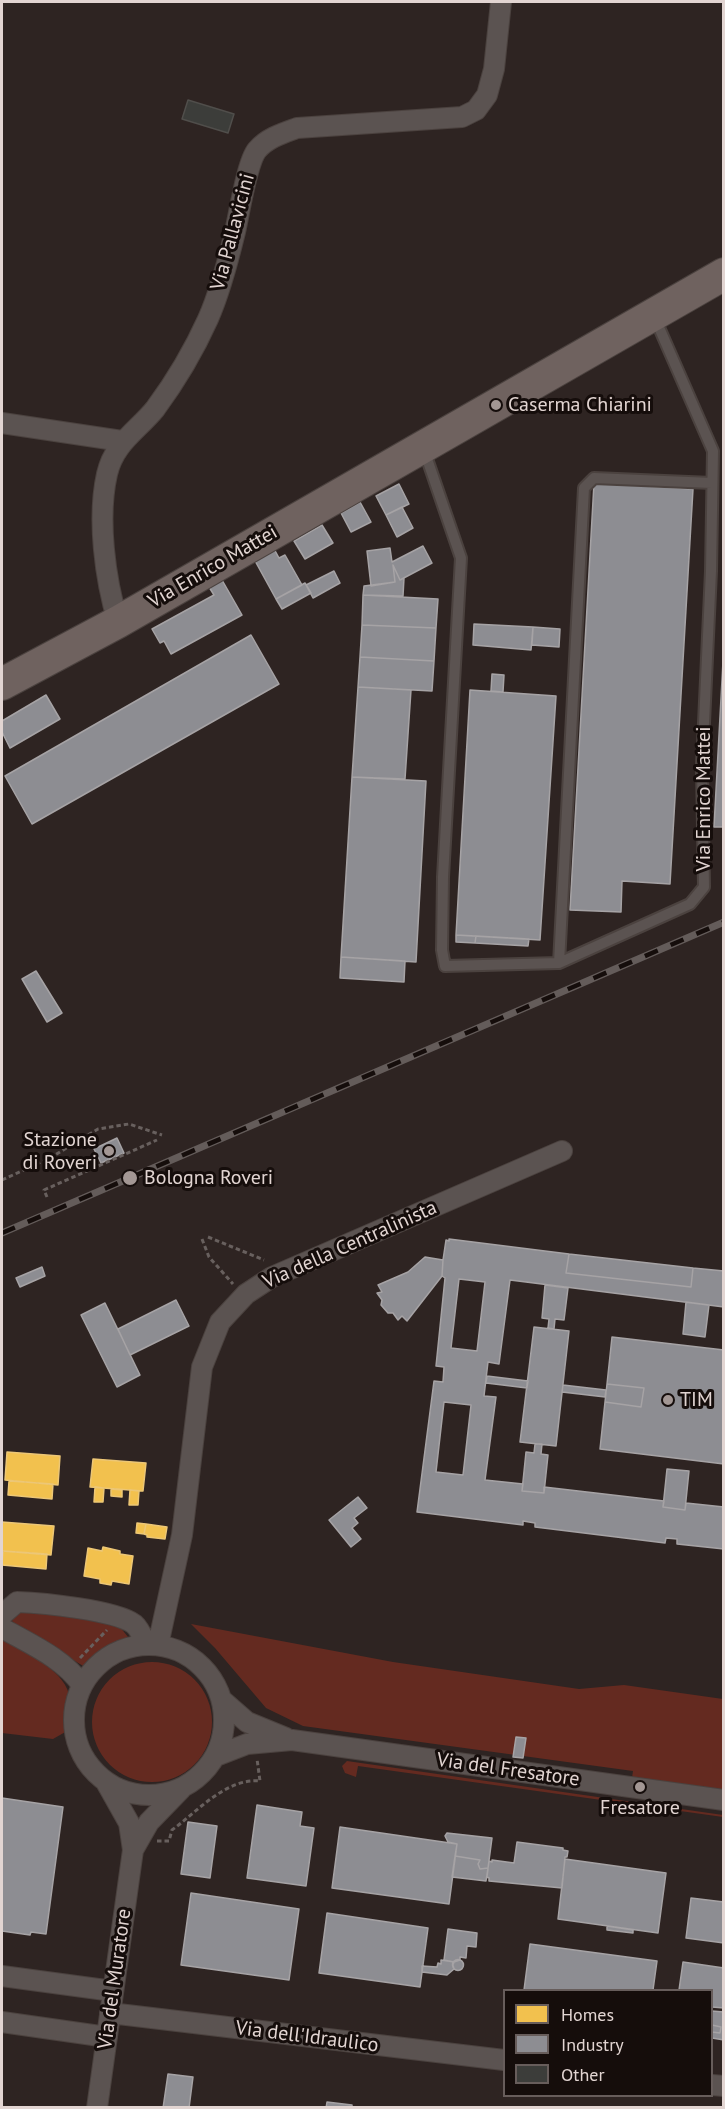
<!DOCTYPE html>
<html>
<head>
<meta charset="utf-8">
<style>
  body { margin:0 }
  #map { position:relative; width:725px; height:2109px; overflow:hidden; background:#2e2422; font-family:"PT Sans",sans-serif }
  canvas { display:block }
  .frame { position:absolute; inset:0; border:3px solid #e2d5d2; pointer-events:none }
  .legend { position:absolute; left:503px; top:1989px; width:210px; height:108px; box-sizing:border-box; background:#150d0b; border:2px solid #675d5b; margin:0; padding:8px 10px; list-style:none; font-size:18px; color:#e2d5d2 }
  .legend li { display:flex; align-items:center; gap:12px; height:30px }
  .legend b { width:30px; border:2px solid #675d5b }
</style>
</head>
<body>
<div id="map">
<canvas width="725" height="2109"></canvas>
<div class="frame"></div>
<ul class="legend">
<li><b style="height:16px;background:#f2c14e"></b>Homes</li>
<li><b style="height:16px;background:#8d8d92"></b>Industry</li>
<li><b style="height:16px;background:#3c3d3a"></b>Other</li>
</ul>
</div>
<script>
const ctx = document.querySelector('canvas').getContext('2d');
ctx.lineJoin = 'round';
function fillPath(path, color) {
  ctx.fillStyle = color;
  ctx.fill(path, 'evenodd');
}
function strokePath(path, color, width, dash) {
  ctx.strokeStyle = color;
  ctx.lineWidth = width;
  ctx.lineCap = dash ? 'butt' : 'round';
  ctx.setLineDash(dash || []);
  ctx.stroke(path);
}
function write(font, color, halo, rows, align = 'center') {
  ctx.font = font + ' "PT Sans",sans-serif';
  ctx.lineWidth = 6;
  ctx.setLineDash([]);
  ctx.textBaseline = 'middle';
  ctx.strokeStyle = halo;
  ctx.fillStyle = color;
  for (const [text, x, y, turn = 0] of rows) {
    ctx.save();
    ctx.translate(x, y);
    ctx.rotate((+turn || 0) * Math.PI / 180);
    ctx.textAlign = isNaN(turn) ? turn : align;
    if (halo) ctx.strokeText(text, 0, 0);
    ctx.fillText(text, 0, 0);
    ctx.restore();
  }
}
const green = new Path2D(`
  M21 1607 112 1623 120 1627 128 1637 85 1667 16 1626 12 1621 15 1613Z
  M191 1624 393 1662 579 1689 624 1685 723 1699V1791L632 1778 633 1771 303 1726 266 1708 215 1648Z
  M2 1637C22 1650 62 1668 69 1694 71 1704 67 1720 67 1731L53 1739 2 1733Z
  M92 1722a60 60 0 1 1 120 0a60 60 0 1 1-120 0Z
  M347 1761 723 1815V1817L358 1766 356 1777 345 1773 342 1766Z`);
const homes = new Path2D(`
  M7 1452 60 1456 58 1485 5 1480Z
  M93 1459 146 1463 143 1491 90 1487Z
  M9 1481 53 1484 52 1499 8 1495Z
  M95 1487 104 1488 103 1502H94Z
  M111 1489 122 1490V1497L111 1496Z
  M130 1490 139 1491 138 1505H129Z
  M2 1522 54 1526 51 1555 2 1551Z
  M137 1523 146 1524 144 1534 136 1533Z
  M146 1524 167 1527 165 1539 147 1537V1535L144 1534Z
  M103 1547 120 1551V1554L133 1556 129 1584 112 1581 111 1585 100 1583V1579L84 1576 88 1548 102 1551Z
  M3 1551 47 1554 46 1569 2 1565Z`);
const industry = new Path2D(`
  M594 483 693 489 670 884 622 881 621 912 570 910Z
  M399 484 409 504 386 515 376 496Z
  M360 502 371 522 351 532 341 513Z
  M402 507 413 528 397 537 386 515Z
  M322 525 333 543 305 559 294 541Z
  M423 546 432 563 400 580 393 565 395 582 371 586 367 551 390 548 392 562Z
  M273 547 279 558 285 555 302 585 276 599 254 559Z
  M393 565 400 580 404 578 403 596 363 595 364 586 395 582Z
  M334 571 340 583 313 598 306 585Z
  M222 580 242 615 171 654 164 641 160 643 152 629 214 595 209 587Z
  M305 583 311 593 282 609 276 599Z
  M363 595 438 599 436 628 362 625Z
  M474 624 533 627 531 650 473 645Z
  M362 625 436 628 434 661 360 657Z
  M533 627 560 629 559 647 532 645Z
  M251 635 279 684 32 824 5 776Z
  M724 643V827H714Z
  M360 657 434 661 432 691 358 687Z
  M492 674 504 675 503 692 491 691Z
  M358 687 411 690 405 779 352 777Z
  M470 690 556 696 540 940 456 935Z
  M46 695 60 719 10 748 2 732V721Z
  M352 777 426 781 416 962 341 957Z
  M456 935 476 936 475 943 456 942Z
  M476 936 529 939 528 946 475 943Z
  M341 957 405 961 404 982 340 978Z
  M36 971 62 1013 47 1022 22 979Z
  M117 1138 124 1153 101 1163 94 1149Z
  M449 1239 569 1254 566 1273 691 1287 693 1268 724 1271V1307L510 1280 499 1364 488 1362 484 1396 496 1397 485 1480 523 1484 522 1491 544 1493V1487L664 1501 663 1507 685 1510 686 1503 724 1507V1549L677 1544V1539L666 1538 665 1543 535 1527V1523L523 1521V1525L417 1512 434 1381 443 1382 444 1367 436 1366 445 1278 442 1276 443 1260 446 1240 449 1241ZM459 1279 485 1282 477 1351 451 1348ZM444 1402 471 1405 463 1475 436 1472Z
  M569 1254 693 1268 691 1287 566 1273Z
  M425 1257 443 1260 442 1276 407 1321 402 1316 398 1320 393 1313H388L381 1305 382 1300 377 1293 382 1292 378 1285 408 1272Z
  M42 1267 45 1276 20 1287 16 1278Z
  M545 1285 568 1288 564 1320 555 1319 554 1329 548 1328 549 1319 542 1318Z
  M176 1300 189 1326 130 1355 118 1329Z
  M686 1302 709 1305 705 1337 683 1334Z
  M105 1303 140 1375 117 1387 81 1315Z
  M534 1327 569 1331 556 1446 520 1442Z
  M612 1337 724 1350V1464L600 1449 605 1402 641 1407 644 1388 607 1384Z
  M487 1376 528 1381 527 1388 486 1383Z
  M607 1384 644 1388 641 1407 605 1402Z
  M563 1385 606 1390 605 1397 562 1392Z
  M535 1444H542L541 1454 548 1455 544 1493 522 1491 526 1452 534 1453Z
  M667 1469 689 1471 685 1510 663 1507Z
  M358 1497 367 1508 354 1518 358 1523 352 1528 361 1539 351 1547 329 1520Z
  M516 1737 526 1738 523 1758 513 1757Z
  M2 1798 63 1807 46 1934 31 1932 30 1935 2 1931Z
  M257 1805 302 1812 300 1826 314 1828 306 1886 247 1878Z
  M188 1822 217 1826 210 1878 181 1874Z
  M340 1827 457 1844 449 1904 332 1888Z
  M447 1833 492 1838 488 1868 480 1869 478 1864 480 1860 455 1856 457 1844 448 1842 445 1836Z
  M517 1842 563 1848V1850L568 1851 567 1857H565L562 1888 489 1881V1878L487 1877 489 1861 492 1862V1860L514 1863Z
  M455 1856 480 1860 478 1864 480 1869 488 1868 486 1881 452 1877Z
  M565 1859 666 1873 658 1933 558 1919Z
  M191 1893 299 1909 289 1980 181 1965Z
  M691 1898 724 1902V1943L686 1938Z
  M327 1913 428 1928 420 1987 319 1973Z
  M607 1926 633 1930V1933L607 1930Z
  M448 1929 477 1933 476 1947 467 1946 466 1958 460 1957V1960L454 1962 444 1960Z
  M530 1944 657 1961 653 1990H524Z
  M452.5 1965a5.5 5.5 0 1 1 11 0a5.5 5.5 0 1 1-11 0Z
  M441 1960 454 1962 453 1965 454 1969 447 1975 422 1972V1966L437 1967 438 1963 441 1964Z
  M683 1962 724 1968V2008L712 2007V1990H679Z
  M712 2011 724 2012V2040L712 2038V2032L720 2033 721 2027 712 2025Z
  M712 2025 721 2027 720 2033 712 2032Z
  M168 2074 193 2077 189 2108H163Z
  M327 2102 352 2105V2108H326Z`);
const building = new Path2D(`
  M188 100 234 114 228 133 182 119Z`);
const path = new Path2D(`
  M2 1180 50 1158 98 1129 129 1124 162 1135
  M149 1182 172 1172
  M47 1197 44 1190 157 1140
  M208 1237 264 1260
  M202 1239 209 1257 233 1284
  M80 1658 107 1630
  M157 1841H169L172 1830C198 1811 226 1778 260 1781L257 1759`);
const lane = new Path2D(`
  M424 450 461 558 443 877 442 950 445 966 559 963 690 904 704 887 702 766 711 571 713 451 654 316
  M559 963 584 488 594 478 712 483`);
const street = new Path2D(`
  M2 423 122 441
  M118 622C105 579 97 518 107 474 114 443 137 431 155 409 175 382 194 350 208 319 220 292 228 261 235 232 239 215 247 162 257 150 267 138 283 133 297 128L462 117 476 110 487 95 494 69 501 2
  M2 1615 17 1602C43 1603 115 1610 134 1624 140 1629 143 1638 146 1645
  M2 1628C30 1644 63 1658 82 1685
  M74 1720a75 75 0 1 1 150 0a75 75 0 1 1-150 0Z
  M158 1645 182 1535 202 1367 220 1322 246 1294 272 1277 562 1151
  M223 1701 247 1722 286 1738
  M216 1756 247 1744 292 1740 724 1800
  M133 1850 149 1822 181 1789
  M2 1976 113 1991
  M110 2013 504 2060
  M2 2022 107 2037
  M712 2085 724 2086
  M97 2108 133 1850 129 1823 106 1782`);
const primary = new Path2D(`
  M2 684 118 622 724 274`);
const rail = new Path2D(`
  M2 1233 724 922`);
const markers = [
  [496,405,6,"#a39794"],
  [109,1151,6,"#a39794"],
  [130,1178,8,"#a39794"],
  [668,1400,6,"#a39794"],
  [640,1787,6,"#a39794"]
];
const streetNames = [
  ["Via Pallavicini",233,232,-75],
  ["Via Enrico Mattei",213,567,-30],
  ["Via Enrico Mattei",704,799,-90],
  ["Via della Centralinista",350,1245,-24],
  ["Via del Fresatore",508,1770,8],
  ["Via del Muratore",115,1979,-82],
  ["Via dell'Idraulico",307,2037,7]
];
const poiNames = [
  ["Caserma Chiarini",508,405],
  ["Stazione",97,1140,"right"],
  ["di Roveri",97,1163,"right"],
  ["Bologna Roveri",144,1178],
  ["TIM",680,1400],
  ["Fresatore",640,1808,"center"]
];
fillPath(green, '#642a20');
fillPath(homes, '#f2c14e');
strokePath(homes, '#edc776', 1.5);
fillPath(industry, '#8d8d92');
strokePath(industry, '#a6a3a5', 1.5);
fillPath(building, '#3c3d3a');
strokePath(building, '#504e4b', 1.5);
strokePath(lane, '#4b423f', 14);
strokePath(street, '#4b423f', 22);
strokePath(primary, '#4b423f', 34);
strokePath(path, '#68605e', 3, [4.5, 3]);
strokePath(lane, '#5b5351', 10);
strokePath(street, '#5b5351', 20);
strokePath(primary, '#6f625f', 32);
strokePath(rail, '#645c5a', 7);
strokePath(rail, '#150d0b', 4.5, [14]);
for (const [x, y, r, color] of markers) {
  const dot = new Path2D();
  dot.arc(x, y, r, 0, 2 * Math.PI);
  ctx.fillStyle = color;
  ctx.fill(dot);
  strokePath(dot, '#150d0b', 2);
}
write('20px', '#e2d5d2', '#150d0b', streetNames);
write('20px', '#e2d5d2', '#150d0b', poiNames, 'left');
</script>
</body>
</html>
